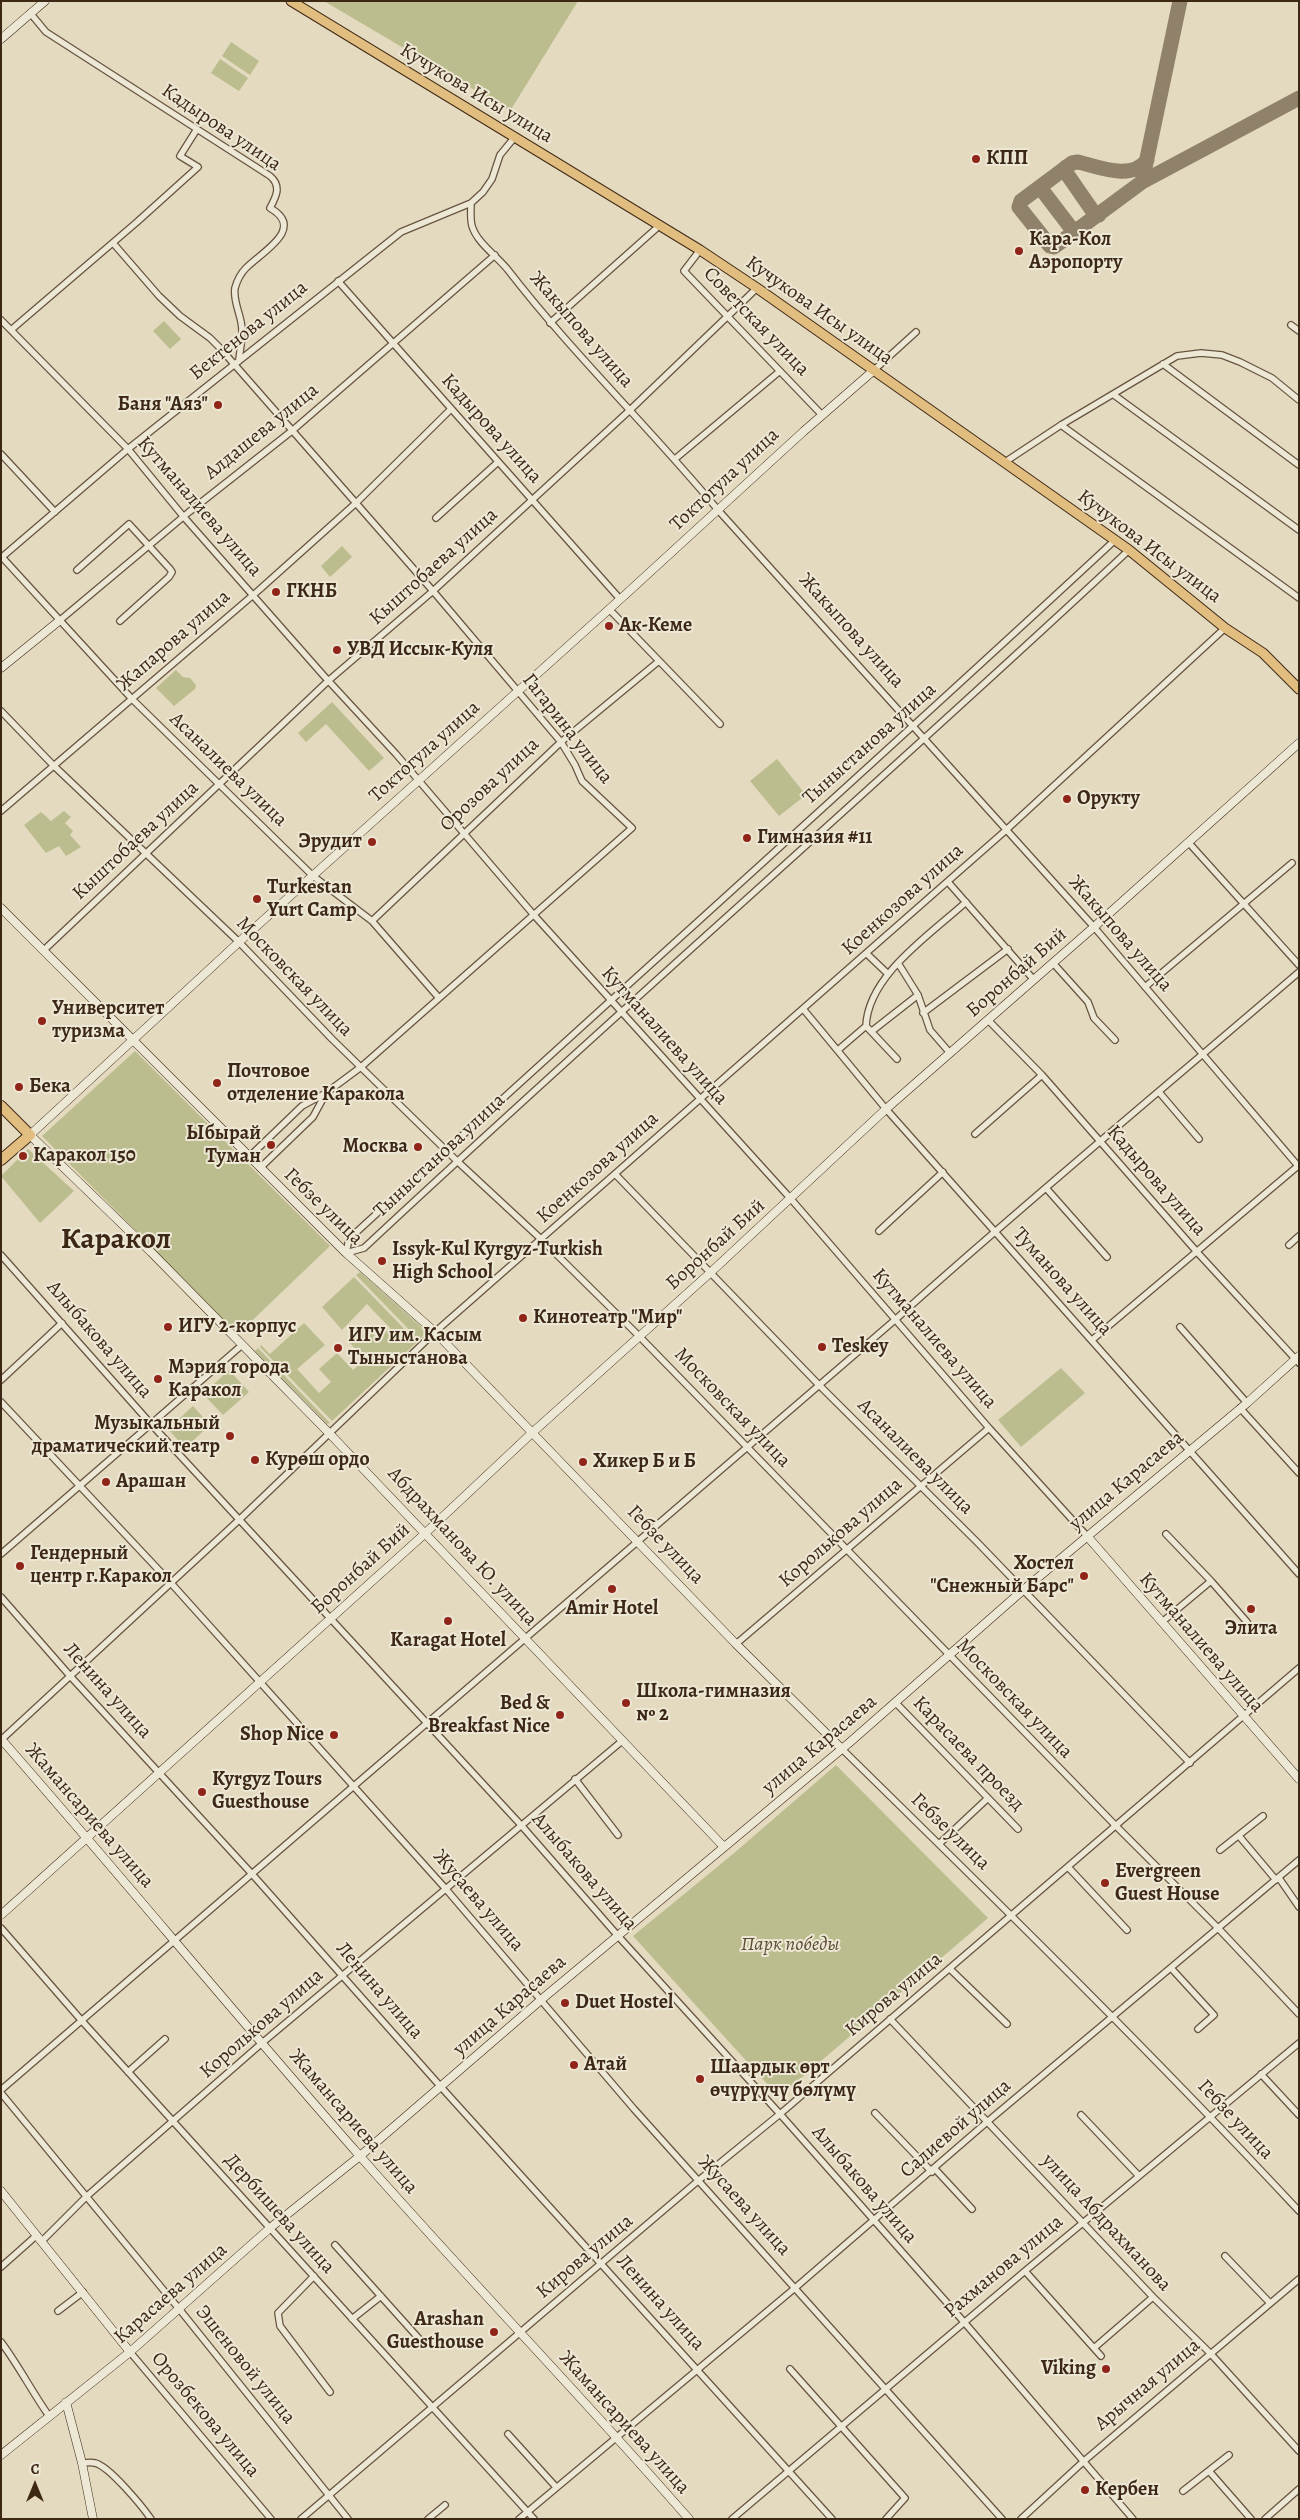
<!DOCTYPE html>
<html>
<head>
<meta charset="utf-8">
<style>
  body { margin:0 }
  #map { position:relative; width:1300px; height:2520px; overflow:hidden; background:#e4dabf; font-family:Alegreya,serif }
  canvas { display:block }
  .frame { position:absolute; inset:0; border:2px solid #3d2816; pointer-events:none }
  .north { position:absolute; left:10px; top:2460px; width:50px; height:50px; -webkit-text-stroke:4px #ede7d5; paint-order:stroke; rotate:0deg; font-size:14px; font-weight:700; line-height:20px; text-align:center; color:#3d2816 }
  .north::after { content:''; display:block; margin:auto; width:18px; height:22px; background:#3d2816; clip-path:polygon(50% 0,100% 100%,50% 72%,0 100%) }
</style>
</head>
<body>
<div id="map">
<canvas width="1300" height="2520"></canvas>
<div class="frame"></div>
<div class="north">С</div>
</div>
<script>
const ctx = document.querySelector('canvas').getContext('2d');
ctx.lineJoin = 'round';
function fillPath(path, color) {
  ctx.fillStyle = color;
  ctx.fill(path, 'evenodd');
}
function strokePath(path, color, width, dash) {
  ctx.strokeStyle = color;
  ctx.lineWidth = width;
  ctx.lineCap = dash ? 'butt' : 'round';
  ctx.setLineDash(dash || []);
  ctx.stroke(path);
}
function write(font, color, halo, rows, align = 'center') {
  ctx.font = font + ' Alegreya,serif';
  ctx.lineWidth = 4;
  ctx.setLineDash([]);
  ctx.textBaseline = 'middle';
  ctx.strokeStyle = halo;
  ctx.fillStyle = color;
  for (const [text, x, y, turn = 0] of rows) {
    ctx.save();
    ctx.translate(x, y);
    ctx.rotate((+turn || 0) * Math.PI / 180);
    ctx.textAlign = isNaN(turn) ? turn : align;
    if (halo) ctx.strokeText(text, 0, 0);
    ctx.fillText(text, 0, 0);
    ctx.restore();
  }
}
const green = new Path2D(`
  M324 1H578L510 111Z
  M231 42 259 61 250 75 222 56Z
  M220 59 248 78 239 91 211 73Z
  M164 321 181 339 170 349 153 331Z
  M342 546 352 557 330 577 321 566Z
  M176 670 183 677 190 678 196 685 195 689 174 706 156 688Z
  M332 702 384 758 369 771 326 724 306 742 298 733Z
  M777 759 806 795 779 816 750 781Z
  M64 811 71 817 65 823 73 831 70 835 81 847 66 856 59 846 46 853 24 825 41 812 51 821Z
  M135 1051 330 1246 238 1334 42 1136Z
  M28 1149 74 1191 40 1223 1 1176Z
  M360 1272 427 1332 419 1340 356 1275Z
  M354 1277 417 1342 332 1421 260 1347 261 1345 270 1354 304 1323 325 1345 297 1369 319 1393 331 1382 319 1369 337 1353 353 1370 365 1359 349 1342 366 1326 378 1339 390 1328 367 1304 342 1330 322 1307Z
  M258 1348 330 1423 327 1424 255 1351Z
  M1061 1368 1085 1393 1021 1447 998 1420Z
  M229 1370 249 1392 223 1415 203 1394Z
  M193 1406 210 1425 185 1448 168 1429Z
  M836 1765 988 1918 779 2097 633 1936 733 1854Z`);
const taxiway = new Path2D(`
  M1180 1 1142 182 1299 98
  M1066 167 1067 174 1094 213 1099 215
  M1142 182 1054 247 1050 246 1019 207 1021 201 1072 163 1078 162C1099 167 1132 181 1147 160
  M1044 184 1042 190 1071 228 1078 230`);
const street = new Path2D(`
  M31 14 46 32 270 176C282 186 276 197 270 208 307 229 260 253 246 268 241 273 237 281 235 288 233 299 239 311 241 322 244 334 240 348 239 360
  M471 203C471 210 470 219 472 226 477 243 497 256 508 270 573 354 650 428 718 510L1094 927 1299 1167
  M113 243 159 296 180 316 210 338 220 348 433 591 561 742 575 765 582 781 632 828 361 1067 326 1093 302 1106 249 1157
  M700 250 684 271 822 415
  M338 281 620 599
  M1 320 128 449 183 516 324 676 396 754 533 914 791 1199 989 1428 1087 1536
  M550 323 659 226
  M1291 325 1299 331
  M11 330 137 222 198 167 180 156 197 129
  M1163 364 1299 465
  M873 371 916 332
  M1114 395 1299 530
  M1061 425 1299 598
  M1 454 55 512
  M675 459 780 371
  M1005 462 1061 425 1177 356 1201 353 1222 355 1240 362 1272 378 1299 400
  M436 518 498 462
  M1114 541C861 776 603 1006 349 1239L346 1253 364 1248C616 1012 877 786 1129 550
  M1 556 132 699 313 876 372 921 439 998
  M1 558 128 449 401 232 471 203 483 192 492 179 500 155 514 138
  M77 570 129 524 170 569 172 572 169 577 120 621
  M609 609 720 724
  M59 621 189 512 293 430 495 255
  M1 711 53 765 239 942 332 1039 457 1161 542 1240 639 1336 1116 1826 1218 1928 1299 2014
  M1 811 259 590 356 503 451 409
  M1189 843 1299 965
  M948 882 1034 980
  M372 921 561 742 659 661
  M44 950 328 681 433 591 630 410 757 288
  M867 954 887 973
  M898 963 918 995 930 1030 950 1053
  M1053 963 1088 1002 1094 1018 1115 1040
  M1145 987 1292 863
  M804 1010 886 1109 1299 1574
  M923 1013 1008 949
  M988 1020 1042 1075 1197 1252 1299 1363
  M866 1026C868 975 931 934 966 902
  M872 1031 918 995
  M838 1050 866 1026 897 1059
  M1159 1092 1199 1139
  M975 1134 1042 1075
  M260 1168 313 1117 326 1093
  M616 1175 819 1385 977 1542 1190 1763
  M1046 1188 1107 1257
  M879 1231 943 1172
  M1289 1245 1299 1236
  M1 1255 151 1424 521 1825 618 1936 780 2114 964 2322 1133 2519
  M1180 1327 1247 1403
  M1092 1340 1299 1165
  M1 1380 62 1323
  M1 1402 170 1582 445 1888 634 2109 1002 2519
  M1240 1408 1299 1473
  M1166 1534 1211 1581
  M1 1554 242 1345
  M1 1597 71 1677 252 1874 441 2087 832 2519
  M1162 1622 1211 1581 1247 1622
  M736 1644 989 1428
  M895 1702 1018 1829
  M1 1740 240 1519 435 1332 1005 831 1225 628
  M842 1749C996 1900 1151 2052 1299 2211
  M575 1779 618 1835
  M1239 1836 1276 1880
  M939 1844 988 1798
  M1220 1850 1263 1816
  M1068 1867 1127 1930
  M1279 1878 1299 1907
  M1 1928 82 2021 534 2519
  M1171 1968 1214 2015 1198 2029
  M950 1969 1007 2024
  M890 2019 1153 2297 1210 2353 1299 2451
  M128 2072 165 2039
  M1261 2074 1299 2115
  M1 2090 896 1319C1027 1201 1164 1088 1299 972
  M1 2093 180 2310 348 2519
  M875 2113 932 2172
  M1081 2115 1139 2176
  M935 2169 972 2209
  M42 2241 87 2196 262 2043 622 1741
  M335 2245 422 2342
  M1225 2256 1270 2303
  M1 2267 37 2235
  M1025 2271 1101 2356
  M314 2276 278 2313 280 2326 330 2392
  M58 2311 83 2292
  M352 2319 381 2296
  M1 2342C19 2366 32 2392 49 2416
  M1094 2348 1153 2297
  M130 2352 271 2519
  M790 2369 905 2498 886 2519
  M508 2434 556 2487
  M82 2463C86 2463 91 2462 95 2463 109 2466 142 2506 151 2519
  M1209 2471 1251 2519
  M1183 2491 1229 2455
  M301 2519 699 2180 780 2114 1299 1668
  M428 2519 445 2505
  M519 2519 795 2288 987 2122 1299 1860
  M732 2519 1025 2271 1299 2043
  M1021 2519 1084 2461 1299 2279
  M1265 2519 1299 2489`);
const secondary = new Path2D(`
  M1 39 45 1
  M1 668 59 621
  M1 908 346 1253 435 1332 736 1644 842 1749
  M1087 1536 1299 1779
  M1 1739C122 1877 238 2018 359 2155 467 2278 581 2395 689 2519
  M724 1847 329 1433 151 1252 30 1135 239 942 626 594 804 431 873 371
  M1 1915 419 1539 533 1432 710 1273 886 1109 1094 927 1299 743
  M1 2191 130 2352
  M66 2402 82 2463 93 2519
  M1 2455 130 2352 270 2228 360 2156 542 1999 849 1743 1022 1591 1247 1403 1299 1356`);
const primary = new Path2D(`
  M291 1 700 250 757 288 1129 550 1225 628 1263 653 1299 689`);
const highway = new Path2D(`
  M1 1106 30 1135 1 1160`);
const markers = [
  [976,159,5,"#8f2418"],
  [1019,251,5,"#8f2418"],
  [218,405,5,"#8f2418"],
  [276,592,5,"#8f2418"],
  [609,626,5,"#8f2418"],
  [337,650,5,"#8f2418"],
  [1067,799,5,"#8f2418"],
  [747,838,5,"#8f2418"],
  [372,842,5,"#8f2418"],
  [257,899,5,"#8f2418"],
  [42,1021,5,"#8f2418"],
  [217,1083,5,"#8f2418"],
  [19,1087,5,"#8f2418"],
  [271,1145,5,"#8f2418"],
  [418,1147,5,"#8f2418"],
  [23,1156,5,"#8f2418"],
  [382,1261,5,"#8f2418"],
  [523,1318,5,"#8f2418"],
  [168,1327,5,"#8f2418"],
  [822,1347,5,"#8f2418"],
  [338,1348,5,"#8f2418"],
  [158,1379,5,"#8f2418"],
  [230,1436,5,"#8f2418"],
  [255,1460,5,"#8f2418"],
  [583,1462,5,"#8f2418"],
  [106,1482,5,"#8f2418"],
  [20,1566,5,"#8f2418"],
  [1084,1576,5,"#8f2418"],
  [612,1589,5,"#8f2418"],
  [1251,1609,5,"#8f2418"],
  [448,1621,5,"#8f2418"],
  [626,1703,5,"#8f2418"],
  [560,1715,5,"#8f2418"],
  [334,1735,5,"#8f2418"],
  [202,1792,5,"#8f2418"],
  [1105,1883,5,"#8f2418"],
  [565,2003,5,"#8f2418"],
  [574,2065,5,"#8f2418"],
  [700,2079,5,"#8f2418"],
  [494,2332,5,"#8f2418"],
  [1106,2369,5,"#8f2418"],
  [1085,2490,5,"#8f2418"]
];
const streetNames = [
  ["Кучукова Исы улица",476,94,31],
  ["Кадырова улица",221,128,34],
  ["Кучукова Исы улица",819,311,35],
  ["Советская улица",756,322,46],
  ["Жакыпова улица",581,330,49],
  ["Бектенова улица",249,331,-39],
  ["Кадырова улица",491,429,48],
  ["Алдашева улица",262,432,-39],
  ["Токтогула улица",725,480,-43],
  ["Кутманалиева улица",199,507,49],
  ["Кучукова Исы улица",1149,547,37],
  ["Кыштобаева улица",434,567,-42],
  ["Жакыпова улица",851,631,48],
  ["Жапарова улица",174,641,-41],
  ["Гагарина улица",567,729,52],
  ["Тыныстанова улица",870,744,-42],
  ["Токтогула улица",425,752,-42],
  ["Асаналиева улица",228,770,44],
  ["Орозова улица",490,785,-43],
  ["Кыштобаева улица",136,841,-43],
  ["Коенкозова улица",903,900,-42],
  ["Жакыпова улица",1120,934,49],
  ["Боронбай Бий",1017,973,-41],
  ["Московская улица",294,977,46],
  ["Кутманалиева улица",664,1036,48],
  ["Тыныстанова улица",440,1156,-43],
  ["Коенкозова улица",598,1168,-42],
  ["Кадырова улица",1156,1181,49],
  ["Гебзе улица",323,1207,44],
  ["Боронбай Бий",716,1245,-42],
  ["Туманова улица",1062,1282,48],
  ["Кутманалиева улица",934,1339,49],
  ["Алыбакова улица",99,1340,49],
  ["Московская улица",732,1408,46],
  ["Асаналиева улица",915,1457,45],
  ["улица Карасаева",1127,1481,-40],
  ["Королькова улица",841,1533,-41],
  ["Гебзе улица",665,1545,46],
  ["Абдрахманова Ю. улица",462,1547,47],
  ["Боронбай Бий",361,1569,-42],
  ["Кутманалиева улица",1201,1643,49],
  ["Ленина улица",107,1691,48],
  ["Московская улица",1014,1699,46],
  ["улица Карасаева",820,1745,-40],
  ["Карасаева проезд",968,1754,46],
  ["Жамансариева улица",89,1816,49],
  ["Гебзе улица",950,1832,44],
  ["Алыбакова улица",584,1872,49],
  ["Жусаева улица",478,1901,49],
  ["Ленина улица",379,1991,49],
  ["Кирова улица",894,1995,-40],
  ["улица Карасаева",510,2006,-41],
  ["Королькова улица",262,2024,-41],
  ["Гебзе улица",1235,2120,47],
  ["Жамансариева улица",353,2122,49],
  ["Салиевой улица",956,2129,-41],
  ["Алыбакова улица",864,2185,49],
  ["Жусаева улица",744,2206,48],
  ["Дербишева улица",279,2214,48],
  ["улица Абдрахманова",1106,2223,47],
  ["Кирова улица",585,2257,-40],
  ["Рахманова улица",1004,2267,-40],
  ["Карасаева улица",171,2294,-41],
  ["Ленина улица",660,2303,48],
  ["Эшеновой улица",245,2365,51],
  ["Арычная улица",1148,2385,-40],
  ["Орозбекова улица",205,2415,50],
  ["Жамансариева улица",624,2423,48]
];
const poiNames = [
  ["КПП",986,159],
  ["Кара-Кол",1029,240],
  ["Аэропорту",1029,263],
  ["Баня \"Аяз\"",208,405,"right"],
  ["ГКНБ",286,592],
  ["Ак-Кеме",619,626],
  ["УВД Иссык-Куля",347,650],
  ["Орукту",1077,799],
  ["Гимназия #11",757,838],
  ["Эрудит",362,842,"right"],
  ["Turkestan",267,888],
  ["Yurt Camp",267,911],
  ["Университет",52,1009],
  ["туризма",52,1032],
  ["Почтовое",227,1072],
  ["отделение Каракола",227,1095],
  ["Бека",29,1087],
  ["Ыбырай",261,1134,"right"],
  ["Туман",261,1157,"right"],
  ["Москва",408,1147,"right"],
  ["Каракол 150",33,1156],
  ["Issyk-Kul Kyrgyz-Turkish",392,1250],
  ["High School",392,1273],
  ["Кинотеатр \"Мир\"",533,1318],
  ["ИГУ 2-корпус",178,1327],
  ["ИГУ им. Касым",348,1336],
  ["Тыныстанова",348,1359],
  ["Teskey",832,1347],
  ["Мэрия города",168,1368],
  ["Каракол",168,1391],
  ["Музыкальный",220,1424,"right"],
  ["драматический театр",220,1447,"right"],
  ["Курөш ордо",265,1460],
  ["Хикер Б и Б",593,1462],
  ["Арашан",116,1482],
  ["Гендерный",30,1554],
  ["центр г.Каракол",30,1577],
  ["Хостел",1074,1564,"right"],
  ["\"Снежный Барс\"",1074,1587,"right"],
  ["Amir Hotel",612,1609,"center"],
  ["Элита",1251,1629,"center"],
  ["Karagat Hotel",448,1641,"center"],
  ["Школа-гимназия",636,1692],
  ["№ 2",636,1715],
  ["Bed &",550,1704,"right"],
  ["Breakfast Nice",550,1727,"right"],
  ["Shop Nice",324,1735,"right"],
  ["Kyrgyz Tours",212,1780],
  ["Guesthouse",212,1803],
  ["Evergreen",1115,1872],
  ["Guest House",1115,1895],
  ["Duet Hostel",575,2003],
  ["Атай",584,2065],
  ["Шаардык өрт",710,2068],
  ["өчүрүүчү бөлүмү",710,2091],
  ["Arashan",484,2320,"right"],
  ["Guesthouse",484,2343,"right"],
  ["Viking",1096,2369,"right"],
  ["Кербен",1095,2490]
];
const parkNames = [
  ["Парк победы",790,1945]
];
const townNames = [
  ["Каракол",116,1241]
];
fillPath(green, '#bbbd8e');
strokePath(taxiway, '#90816a', 15);
strokePath(street, '#675440', 8);
strokePath(secondary, '#3d2816', 9);
strokePath(primary, '#3d2816', 11);
strokePath(highway, '#3d2816', 12);
strokePath(street, '#ede7d5', 5.5);
strokePath(secondary, '#ede7d5', 8);
strokePath(primary, '#e2bd80', 9);
strokePath(highway, '#e2bd80', 10);
for (const [x, y, r, color] of markers) {
  const dot = new Path2D();
  dot.arc(x, y, r, 0, 2 * Math.PI);
  ctx.fillStyle = color;
  ctx.fill(dot);
  strokePath(dot, '#ede7d5', 2);
}
write('20px', '#3d2816', '#ede7d5', streetNames);
write('bold 20px', '#3d2816', '#ede7d5', poiNames, 'left');
write('italic 20px', '#5c4d34', '#ede7d5', parkNames);
write('bold 30px', '#3d2816', '#ede7d5', townNames);
</script>
</body>
</html>
